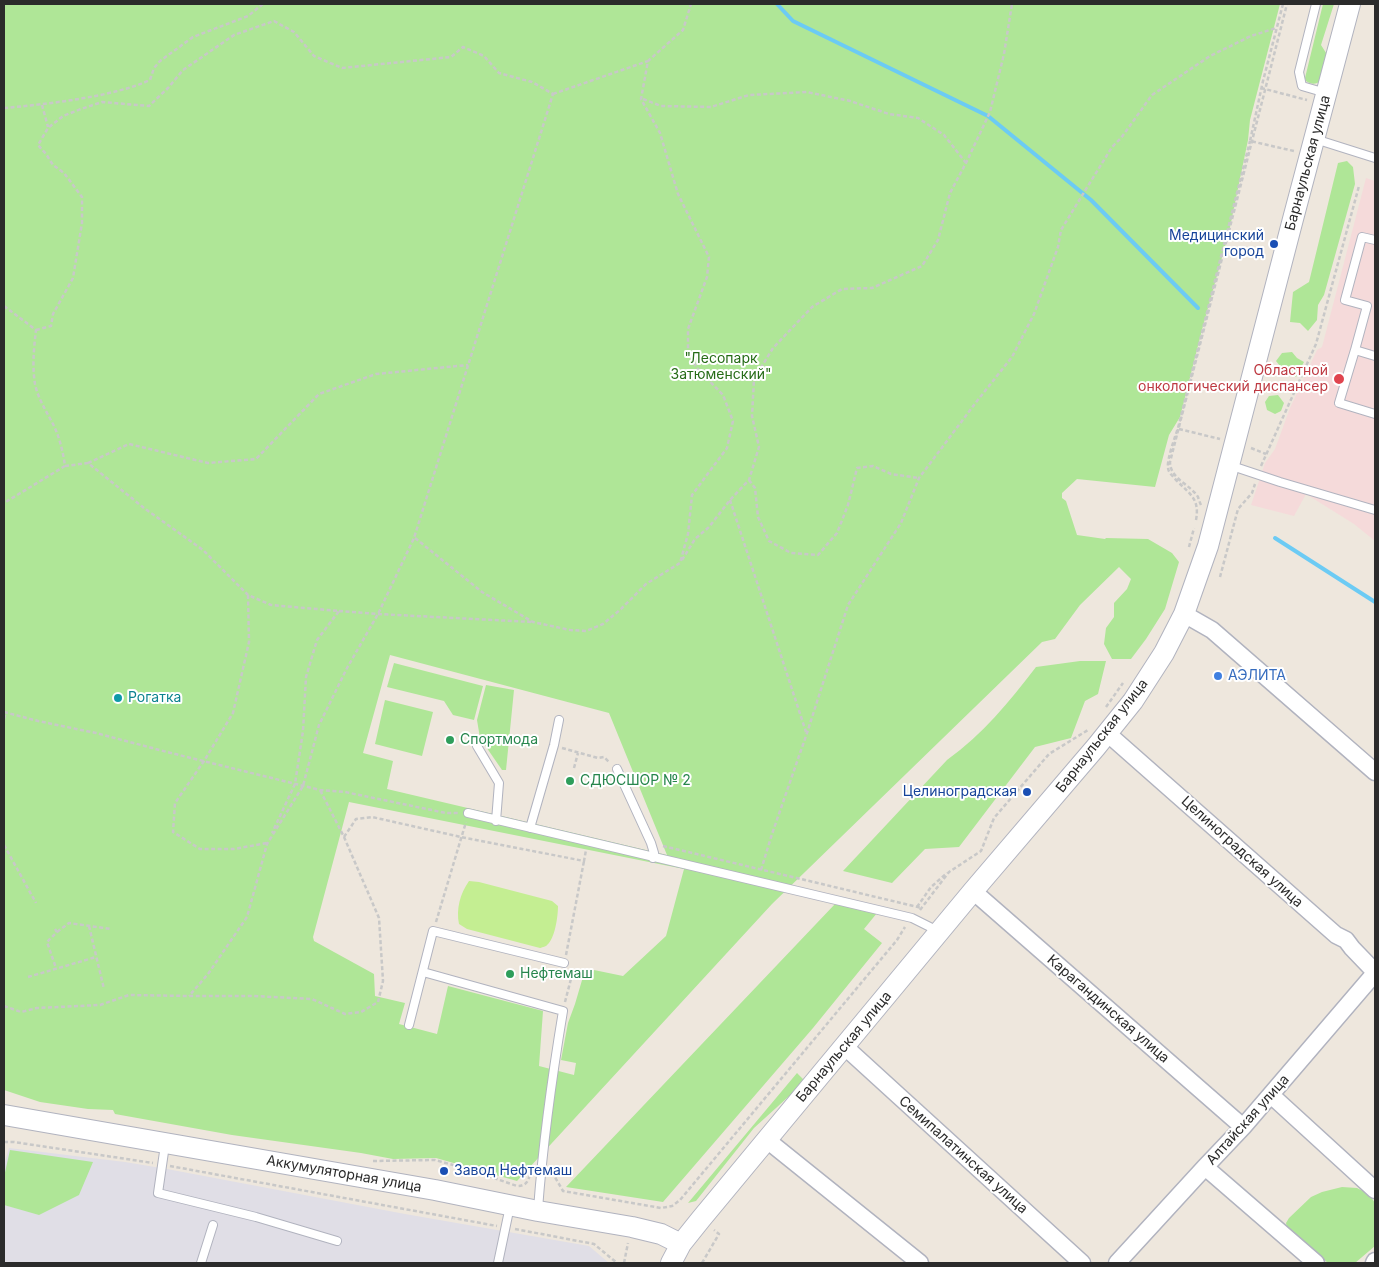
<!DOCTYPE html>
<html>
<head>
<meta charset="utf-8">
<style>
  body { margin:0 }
  #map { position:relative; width:1379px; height:1267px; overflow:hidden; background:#eee7dd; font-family:Inter,sans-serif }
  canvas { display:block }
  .frame { position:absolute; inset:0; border:5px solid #2b2b2b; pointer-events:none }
</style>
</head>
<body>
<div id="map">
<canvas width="1379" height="1267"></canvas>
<div class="frame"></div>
</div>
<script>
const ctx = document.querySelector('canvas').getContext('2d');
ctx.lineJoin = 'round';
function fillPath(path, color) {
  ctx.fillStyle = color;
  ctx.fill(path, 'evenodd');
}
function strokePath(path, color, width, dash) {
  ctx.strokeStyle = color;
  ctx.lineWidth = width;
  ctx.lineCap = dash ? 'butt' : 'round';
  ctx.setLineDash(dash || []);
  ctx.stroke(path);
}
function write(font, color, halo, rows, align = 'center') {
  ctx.font = font + ' Inter,sans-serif';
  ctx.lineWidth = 4;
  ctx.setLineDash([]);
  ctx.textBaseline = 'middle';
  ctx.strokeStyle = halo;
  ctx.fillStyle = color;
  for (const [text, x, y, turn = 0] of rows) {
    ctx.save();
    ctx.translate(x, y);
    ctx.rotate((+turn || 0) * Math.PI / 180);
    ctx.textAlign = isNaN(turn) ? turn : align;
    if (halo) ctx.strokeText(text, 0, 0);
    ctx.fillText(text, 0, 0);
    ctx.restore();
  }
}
const industrial = new Path2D(`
  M9 1148 125 1162 167 1169 405 1214 589 1246 609 1263H4V1165Z`);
const medical = new Path2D(`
  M1366 178 1375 181V541L1354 524 1306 494 1294 516 1251 505 1265 463 1275 449 1290 408 1317 350 1322 347Z`);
const green = new Path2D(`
  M4 4H1280L1250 120 1248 140 1229 232 1203 326 1180 417 1169 435 1155 487 1077 479 1062 493V498L1066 501 1077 535 1105 539 1106 538 1148 539 1172 553 1179 562 1165 609 1146 639 1131 659H1112L1104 644 1106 628 1114 617V603L1127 589 1131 579 1119 567 1080 605 1055 639 1042 642 772 904 517 1181 436 1158 393 1159 361 1153 232 1135 115 1114 113 1110 88 1109 40 1102 4 1090ZM390 655 609 713 667 855 387 789 393 761 363 753ZM349 802 684 869 666 936 623 976 594 970 593 972 585 970 575 1004 568 1023 561 1060 576 1063 574 1075 539 1066 543 1011 448 986 437 1034 399 1024 405 1003 375 996 374 974 314 941 313 937Z
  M1323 4H1334L1321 45 1328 56 1321 81C1316 84 1312 85 1306 81L1305 78Z
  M1347 161 1353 167 1355 184 1324 295 1318 305 1317 320 1308 331 1300 323 1290 322 1293 292 1309 282 1338 163Z
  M1292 352 1297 358 1304 362 1296 377 1288 376 1276 361 1282 353Z
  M1278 395 1284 403 1281 411 1275 414 1267 410 1265 402 1269 396Z
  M1080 661H1106L1098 694 1085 701 1071 738 1035 747 959 847 925 849 892 883 843 871 947 760C983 734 1009 702 1036 667Z
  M394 663 483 686 474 720 453 715 444 701 387 687Z
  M486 685 514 690 506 770H502L480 738 477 720Z
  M385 700 433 712 422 756 375 744Z
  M835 904 877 913 864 929 882 943 813 1028 663 1202 566 1187Z
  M797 1073 804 1080 798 1088 754 1128 696 1201 688 1203Z
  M10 1150 93 1162 79 1195 39 1215 4 1205V1177Z
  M1342 1187 1357 1188 1369 1194 1375 1203V1246L1355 1263H1328L1287 1228 1286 1223 1289 1218 1311 1197 1322 1192Z`);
const pitch = new Path2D(`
  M469 881 479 882 552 901 558 906C558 916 555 939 547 945 547 946 540 948 540 948L467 929 459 924C456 909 460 894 469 881Z`);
const stream = new Path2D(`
  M777 4 793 21 988 116 1091 200 1198 308
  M1275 538 1375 602`);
const path = new Path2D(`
  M1283 4 1263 81 1250 141 1294 151
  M1261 88 1307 100
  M553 94 648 61
  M643 99 661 106 711 107 749 95 807 92 850 101 889 114 918 118 944 135 966 163
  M42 105 48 127
  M4 108C38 105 72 101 105 94 121 90 135 87 150 80L154 68 160 61 193 37 248 16 263 4
  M4 306 36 330C34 347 32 366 35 384 38 399 47 412 54 426 60 439 63 452 65 466L4 503
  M36 330 51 326 53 314 73 278 82 223V197L64 173 53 165 46 154 38 145 48 128 63 116 81 109 102 102 149 106 168 88 183 70 234 35 274 21 294 32 314 56 342 68 451 57 463 47 484 56 499 73 532 82 553 94 414 538 378 614 347 668 319 725 303 786 267 844 247 917 208 974 189 996
  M1179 429 1220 439
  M1251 448 1266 454
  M88 463 129 444 208 463 256 459 319 394 376 374 468 365
  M65 466 88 463 144 508 203 550 248 595 271 605 339 611 317 640 306 677 303 731 295 784 272 833
  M1261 466 1316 344 1359 186
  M749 480 755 488 758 517 769 541 791 553 818 555 837 533 848 505 857 468 873 466 891 474 919 478
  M730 500 806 732
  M1201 505C1200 503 1199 500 1198 497 1191 485 1170 479 1170 462L1287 4
  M1196 520C1200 499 1190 494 1176 480 1173 476 1168 473 1168 467 1167 459 1175 437 1178 428L1250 141
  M415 538 482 592 533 622 570 630 586 631 603 624 621 609 646 584 680 563 688 534 692 495 727 448 733 421 723 395 696 367 688 349V329L707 277 709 257 678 194 660 133 641 99 648 61 683 30 691 4
  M1189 547 1194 528
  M682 560 695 539 709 527 730 500 749 480 759 447 752 416 754 379 773 348 812 307 842 289 872 288 922 266 938 240 950 193 966 163 990 112 1004 54 1012 4
  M1220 577 1238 509 1252 493 1255 484
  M248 595 249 642 233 713 204 761 175 803 173 832 200 849H234L267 843
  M339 611 378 614 532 622
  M1106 707 1123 683
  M4 712 38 721 96 733 167 752 320 790 345 792 446 813H458
  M4 719 6 712
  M562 748 598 758 604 757 610 763
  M574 768 578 753
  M344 837 356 819 372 817 461 837 584 861 586 850
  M4 845 36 903
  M663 846 922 908
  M761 870 772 834 807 733 848 605 901 523 919 478 977 401 1012 357 1034 314 1058 247 1061 230 1083 194 1112 147 1121 138 1152 95 1210 56 1251 36 1276 28
  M917 907 931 887 947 873
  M920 910 949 872 981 851 994 818 1049 754 1088 730
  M436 922 466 822
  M89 926 104 989
  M55 929 57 932 47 942 56 968
  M57 932 69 923 111 929
  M566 955 584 861
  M28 977 96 957
  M565 1002 573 971 571 970
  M4 1006 21 1012 37 1008 100 1005 129 995 189 996H254L312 999 345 1014 361 1012 378 1002 383 981 379 918 344 837 320 790
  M4 1142H14L153 1163
  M373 1161 435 1160 471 1170 517 1186C526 1186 528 1182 530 1174
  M170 1166 497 1226
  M552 1172 563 1191 661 1208 672 1206 680 1200 897 940 905 927
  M515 1229 594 1244 617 1263
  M624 1263 628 1243
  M702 1263 719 1234 714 1230`);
const service = new Path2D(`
  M1316 4 1299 72 1302 86 1326 93
  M1315 139 1375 158
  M1355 350 1367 306 1345 300 1362 237 1375 240
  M1375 356 1355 350 1339 403 1375 414
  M1229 465 1280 482 1375 510
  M477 746 499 783 496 821
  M617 769 651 843 654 853 653 858
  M468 813 912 918 938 931
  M530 828 554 745 559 720
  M423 972 563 1011C552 1077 543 1143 538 1209
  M409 1025 433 931 564 963
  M165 1145 158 1193 256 1217 337 1241
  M201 1263 213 1225
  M498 1263 510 1206`);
const minor = new Path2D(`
  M1184 614 1212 630 1375 772
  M1107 733 1336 935 1346 940 1352 948 1375 972
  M973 891 1243 1127
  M844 1046 1082 1263
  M1271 1095 1375 1190
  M767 1140 920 1263
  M1205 1167 1316 1263
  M1117 1263 1205 1167 1243 1127 1375 973
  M1374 1263 1375 1261`);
const tertiary = new Path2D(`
  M4 1115 435 1190 538 1211 632 1227 661 1234 681 1244
  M671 1263 681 1244 701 1219 973 891 1096 747 1133 701 1164 653 1184 614 1208 546 1293 219 1350 4`);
const markers = [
  [1274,244,5,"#1a4fb4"],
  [1339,379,6,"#e0444e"],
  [1218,676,5,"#3f7fe0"],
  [118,698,5,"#0f9aa8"],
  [450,740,5,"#2e9e5b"],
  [570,781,5,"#2e9e5b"],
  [1027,792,5,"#1a4fb4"],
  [510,974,5,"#2e9e5b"],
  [444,1171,5,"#1a4fb4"]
];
const streetNames = [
  ["Барнаульская улица",1308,163,-75],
  ["Барнаульская улица",1102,736,-52],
  ["Целиноградская улица",1242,852,42],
  ["Карагандинская улица",1108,1009,41],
  ["Барнаульская улица",844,1047,-50],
  ["Алтайская улица",1248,1120,-48],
  ["Семипалатинская улица",963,1155,42],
  ["Аккумуляторная улица",344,1174,10]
];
const transitNames = [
  ["Медицинский",1264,236],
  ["город",1264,252],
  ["Целиноградская",1017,792],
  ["Завод Нефтемаш",454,1171,"left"]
];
const parkNames = [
  ["\"Лесопарк",721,359],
  ["Затюменский\"",721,375]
];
const healthNames = [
  ["Областной",1328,371],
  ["онкологический диспансер",1328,387]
];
const shopNames = [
  ["АЭЛИТА",1228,676]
];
const cultureNames = [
  ["Рогатка",128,698]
];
const leisureNames = [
  ["Спортмода",460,740],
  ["СДЮСШОР № 2",580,781],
  ["Нефтемаш",520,974]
];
fillPath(industrial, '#e0dee6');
fillPath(medical, '#f5dada');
fillPath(green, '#afe697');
fillPath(pitch, '#c4ee92');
strokePath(stream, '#6ccbf4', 4);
strokePath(service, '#b1b3bf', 10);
strokePath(minor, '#b1b3bf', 19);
strokePath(tertiary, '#b1b3bf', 22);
strokePath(path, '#c8c8c8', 2.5, [4, 2.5]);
strokePath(service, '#fff', 8);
strokePath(minor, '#fff', 16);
strokePath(tertiary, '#fff', 20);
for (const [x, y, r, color] of markers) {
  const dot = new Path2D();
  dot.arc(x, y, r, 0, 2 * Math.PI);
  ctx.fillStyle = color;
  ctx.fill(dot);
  strokePath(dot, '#fff', 2);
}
write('14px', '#2b2b2b', '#fff', streetNames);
write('14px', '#164399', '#fff', transitNames, 'right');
write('14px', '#266c17', '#fff', parkNames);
write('14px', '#be3a42', '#fff', healthNames, 'right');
write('14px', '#366cbe', '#fff', shopNames, 'left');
write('14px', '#0d838f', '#fff', cultureNames, 'left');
write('14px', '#27864d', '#fff', leisureNames, 'left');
</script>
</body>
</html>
